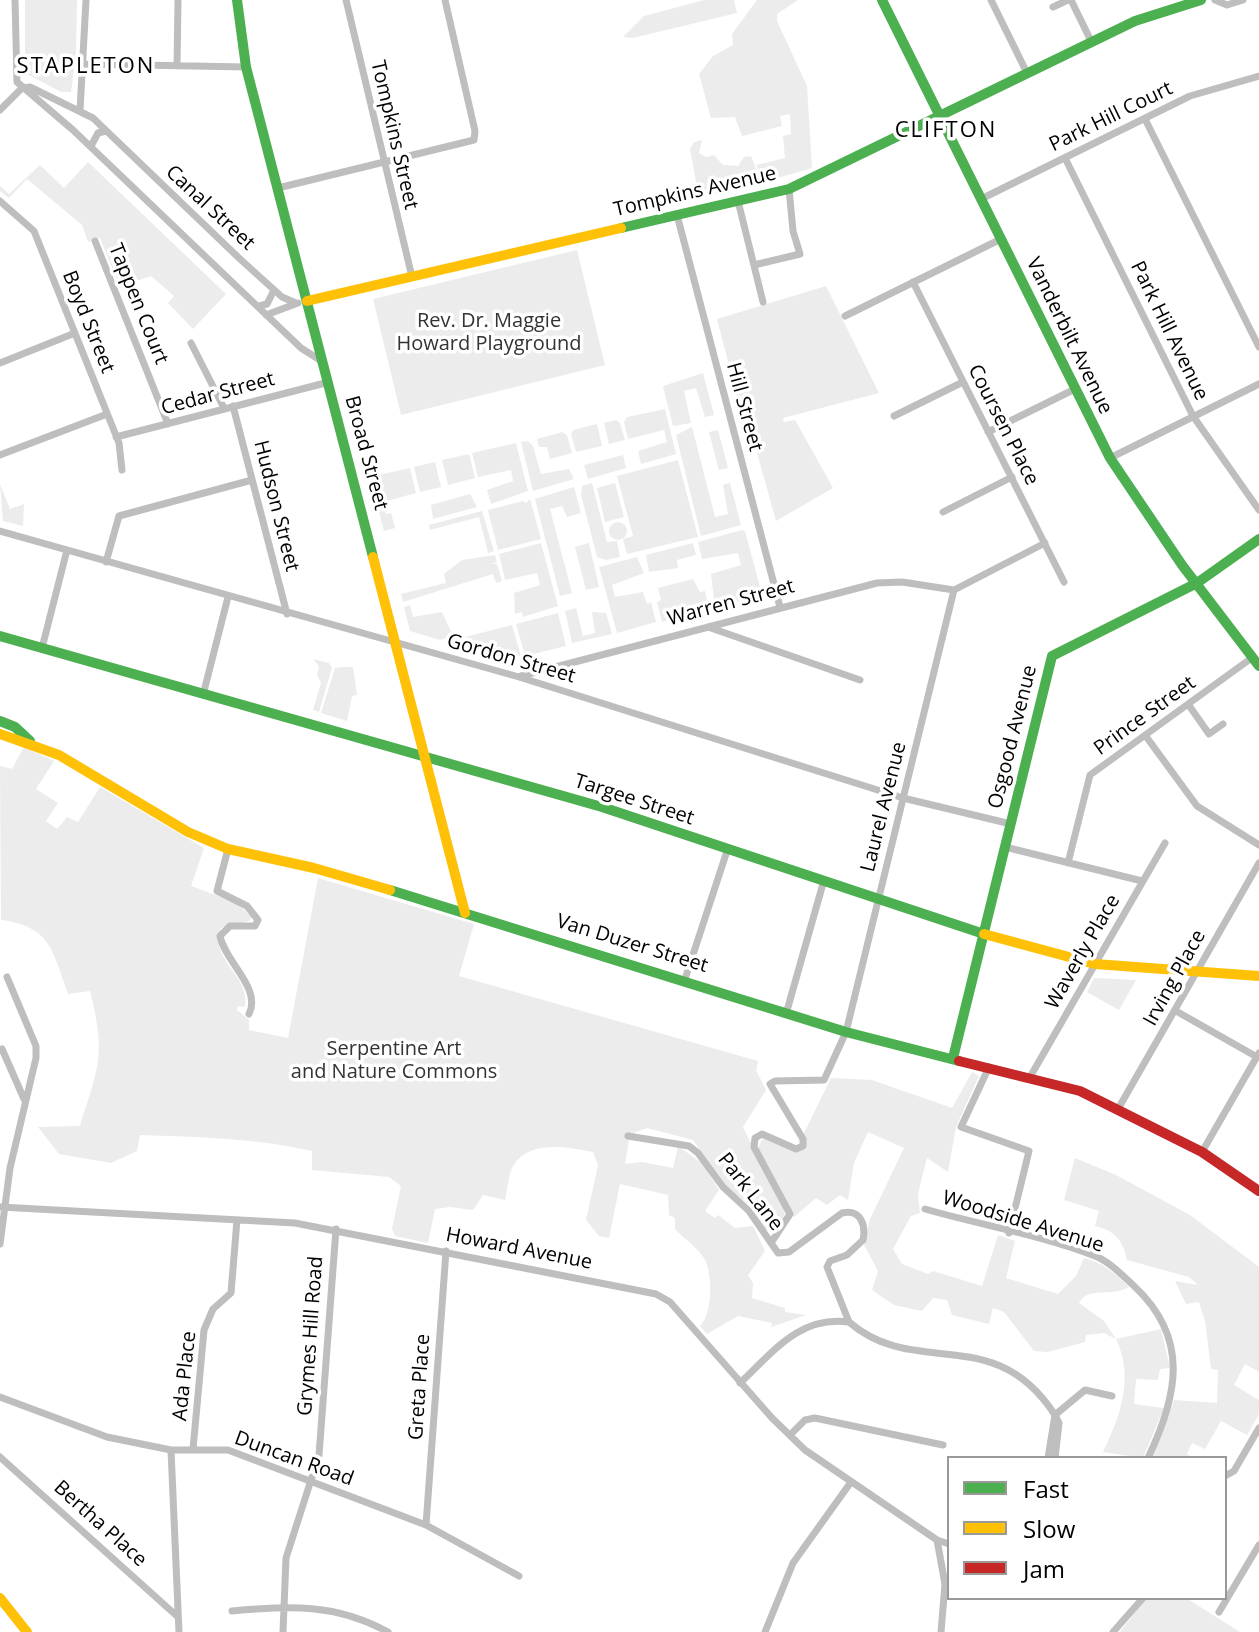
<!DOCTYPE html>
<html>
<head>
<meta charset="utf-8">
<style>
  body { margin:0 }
  #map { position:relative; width:1259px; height:1632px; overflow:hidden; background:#fff; font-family:"Open Sans",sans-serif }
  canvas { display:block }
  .legend { position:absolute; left:947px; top:1456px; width:280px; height:144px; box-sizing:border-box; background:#fff; border:2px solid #999; margin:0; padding:10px 14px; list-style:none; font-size:24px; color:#000 }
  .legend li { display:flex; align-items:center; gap:16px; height:40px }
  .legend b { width:40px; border:2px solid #999 }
</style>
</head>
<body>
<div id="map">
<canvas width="1259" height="1632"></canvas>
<ul class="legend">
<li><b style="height:10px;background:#4caf50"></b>Fast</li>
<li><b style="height:10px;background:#ffc107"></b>Slow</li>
<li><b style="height:10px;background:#c62828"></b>Jam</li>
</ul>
</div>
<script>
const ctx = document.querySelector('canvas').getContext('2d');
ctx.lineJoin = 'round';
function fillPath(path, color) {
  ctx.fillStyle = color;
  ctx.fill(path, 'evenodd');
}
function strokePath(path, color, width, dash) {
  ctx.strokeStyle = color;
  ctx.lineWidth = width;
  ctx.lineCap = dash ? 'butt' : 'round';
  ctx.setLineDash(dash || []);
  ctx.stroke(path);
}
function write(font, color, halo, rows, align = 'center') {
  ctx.font = font + ' "Open Sans",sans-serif';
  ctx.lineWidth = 7;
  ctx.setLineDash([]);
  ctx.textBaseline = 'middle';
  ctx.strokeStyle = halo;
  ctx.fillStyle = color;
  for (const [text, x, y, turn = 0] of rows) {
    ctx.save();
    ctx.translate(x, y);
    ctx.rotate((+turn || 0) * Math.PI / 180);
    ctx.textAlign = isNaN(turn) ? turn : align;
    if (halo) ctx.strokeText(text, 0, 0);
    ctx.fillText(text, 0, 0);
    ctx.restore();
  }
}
const green = new Path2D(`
  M25 0H77L76 53 71 92H61L25 73Z
  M704 0H734L737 13 633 38 623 37 644 16Z
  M757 0H798L777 14V21L807 86 812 168 764 182 756 165 785 158 783 136 791 134 790 114 780 116 782 126 742 136 735 117 711 118 699 74 713 56 733 45 732 34Z
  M702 140 699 153 706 157 714 155 723 165 738 166 744 157 751 156 762 183 699 198 690 149 694 142Z
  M88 162 226 294 193 329 168 303 174 296 151 276 120 287 100 238 88 242 82 225 27 179 9 198 0 191V186L9 194 40 165 64 188Z
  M577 250 605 365 401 415 373 299Z
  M826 286 879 393 783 418 784 422 795 420 833 488 776 521 752 435 754 426 745 428 717 319Z
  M703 373 714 415 705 417 696 388 684 391 691 423 673 426 663 386Z
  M665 409 676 454 641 464 638 451 667 442 664 430 628 439 624 422 627 417Z
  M616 420 620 423 625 440 609 444 604 423Z
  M597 424 602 446 576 452 571 434 573 430Z
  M692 427 715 517 728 514 723 485 730 483 741 525 701 536 676 435Z
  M718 430 728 468 719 470 709 432Z
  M562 432 567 435 572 453 550 459 547 447H539L537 439Z
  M528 441 533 446 541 474 569 469 574 479 533 491 521 442Z
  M516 443 528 491 491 504 487 490 513 481 511 470 478 477 472 453Z
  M469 454 475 478 448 485 442 460Z
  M623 455 626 468 588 479 584 465Z
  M678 460 698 537 627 554 623 539 633 536 617 476Z
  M435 462 441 487 420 492 414 467Z
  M410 468 416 493 383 502 386 514 391 513 395 528 384 531 370 477Z
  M592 483 607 542 617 541 620 557 606 560 597 557 581 495 582 486Z
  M615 483 624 517 605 522 597 488Z
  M0 484 10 509 24 504 23 526 3 521Z
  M574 487 581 513 567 517 562 506 550 509 572 593 560 596 535 499Z
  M470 494 477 507 433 519 431 505Z
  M530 499 541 539 498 550 488 510 523 501 526 503Z
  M482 511 494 551 488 553 479 517 430 530 429 525Z
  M609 531a9 9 0 1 1 18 0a9 9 0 1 1-18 0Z
  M742 530 745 531 762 594 715 608 711 574 741 565 738 553 702 559 698 542Z
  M541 543 558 606 523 617 522 612 515 614 514 593 540 585 537 573 505 580 499 554Z
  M589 543 599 587 586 590 575 547Z
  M693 543 696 555 677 560 678 568 649 572 646 555Z
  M495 555 497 562 491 564H497L502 581 496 583 493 574 403 602 401 594 446 583 444 574 462 560Z
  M637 557 644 573 612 585 615 597 643 592 647 604 651 602 656 622 617 633 599 567Z
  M693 579 700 592 705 591 709 609 662 622 657 602 661 600 658 588Z
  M410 605 413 617 442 612 453 636 440 640 410 631 404 607Z
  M576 608 583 636 595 633 592 612 606 613 612 634 572 643 565 611Z
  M558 613 566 646 525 656 516 624Z
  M512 625 521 656 488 653 446 642Z
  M313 659 329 663 332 668 319 712 313 710 321 683 317 675 319 666Z
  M345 667H353L357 695 352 696 347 721 321 713 335 668Z
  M24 747 54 761 36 789 58 803 46 821 57 829 67 817 78 822 100 787 204 848 191 886 237 903 252 917 249 921 221 928C208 960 251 975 245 1007L238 1006 237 1010 249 1020V1030L288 1038 318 878 474 924 459 976 758 1061 756 1070 766 1090 743 1127 785 1212 783 1219 765 1231 746 1202 725 1187 693 1140 647 1128 630 1134 625 1164 642 1162 673 1168 678 1146 703 1164 719 1190 705 1211 715 1218 718 1215 735 1228 753 1226 765 1251 748 1275 753 1283 752 1298 785 1308V1312L806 1315 771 1327 772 1323 738 1316 707 1334 700 1326C713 1313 712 1278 706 1262 702 1251 683 1238 675 1229V1218L669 1215 668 1195 620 1184 609 1238 599 1236 586 1220 598 1165 593 1152C568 1147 532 1140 515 1163 508 1172 508 1189 505 1200L483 1195 473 1210 450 1207 435 1209 428 1243 395 1236 392 1229 401 1186 389 1177 312 1170V1151C255 1138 198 1137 140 1135L137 1151 111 1163 59 1154 38 1127 80 1126C99 1066 106 1054 90 991L68 994C53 952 51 926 1 920L0 766 12 769Z
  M1094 978H1095L1136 980 1119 1010 1087 992Z
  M972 1072 979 1076 956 1127 948 1172 927 1158 918 1194 920 1213 911 1216 893 1249 902 1264 928 1274 933 1271 982 1286 998 1235 1015 1241 1006 1278 1058 1294 1076 1276 1084 1258C1102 1262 1116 1274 1129 1287 1110 1298 1090 1285 1079 1303L1104 1321 1116 1339 1161 1329 1170 1368 1160 1369 1158 1380 1136 1379 1134 1404 1164 1408 1143 1458 1103 1452C1121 1415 1134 1377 1116 1339L1104 1333 1086 1335 1085 1342 1048 1352 1034 1351 1004 1312 993 1308 989 1324 952 1315 947 1300 933 1298 922 1311 894 1305 872 1290 878 1271 864 1245 870 1219 904 1148 868 1132 854 1163 848 1200 840 1195 827 1205 816 1198 794 1217 758 1148 763 1138 798 1152 806 1148 804 1133 831 1078 872 1080 952 1108Z
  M1075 1158 1116 1175 1190 1215 1259 1267V1372L1245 1364 1234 1385 1259 1400V1414L1247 1435 1221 1421 1205 1449 1192 1443 1187 1454 1193 1458H1152L1174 1400 1217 1403 1218 1370 1211 1369 1205 1321 1199 1302 1186 1304 1175 1281 1198 1285 1189 1277 1127 1260C1123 1240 1115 1231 1095 1226L1099 1211 1064 1200Z
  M1146 1598H1186L1240 1632H1120Z`);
const street = new Path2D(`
  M15 0 17 82 73 130 301 348 323 362
  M346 0 412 277
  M991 0 1027 73
  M1071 0 1091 41
  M1215 0 1227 5 1243 0
  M1053 7 1068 0
  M85 64 246 67
  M177 66 178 0
  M22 88 30 87 93 118 240 259 282 297 296 303
  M0 110 22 88
  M80 111 86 0
  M1145 119 1259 347
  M91 146 98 133 106 131
  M1065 158 1193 416 1259 510
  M278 188 474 140 475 131 445 0
  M981 199 1190 96 1259 76
  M0 201 34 231 119 443 122 470
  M738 201 763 302
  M677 215 780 607
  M95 241 168 424
  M754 265 800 254 793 231 789 189
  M913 282 1064 582
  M259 306 267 304 274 290
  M266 315 298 303
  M845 316 1001 239
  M191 343 224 408
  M0 363 75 333
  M233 406 287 614
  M894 416 963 382
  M988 432 1075 389
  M116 437 329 382
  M0 455 107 414
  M1110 458 1259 384
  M943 512 1012 477
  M0 531 519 677 903 798 1011 824
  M106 562 119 516 252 480
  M954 590 1045 543
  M708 627 860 680
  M42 648 67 550
  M521 676 877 583 902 582 954 590
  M203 695 228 597
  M1188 704 1209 734 1223 724
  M1145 735 1197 806 1259 845
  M1005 847 1142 881
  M228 849 217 891 247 906 258 920 255 926H230L220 936C225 962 262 988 249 1014
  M1068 863 1090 775 1253 657
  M685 979 728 848
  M1176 1011 1257 1057
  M786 1014 824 880
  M2 1049 24 1099
  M989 1067 961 1127 1029 1151 1009 1233
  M1030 1077 1165 843
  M1118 1109 1259 863
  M628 1136 689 1146 698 1153 723 1187 749 1211 778 1253 789 1252 842 1213C861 1209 866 1225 863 1240L847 1255 830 1261 827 1267 849 1322
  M1202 1152 1259 1053
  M0 1207 295 1223 656 1294 670 1302 772 1418 805 1450 937 1540 945 1584 941 1632
  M925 1209C980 1225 1042 1235 1095 1256 1110 1262 1122 1275 1134 1286 1190 1338 1178 1395 1148 1458
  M771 1243 790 1214 754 1147 755 1138 762 1134 796 1149 803 1146V1139L770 1084 775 1081 824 1080 846 1032 954 590
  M0 1244 10 1168 36 1058V1046L7 977
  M849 1322C916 1380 994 1321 1055 1415L1048 1458
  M740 1383C773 1352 800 1315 849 1322
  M0 1397 107 1437 171 1450H228L426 1525 519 1576
  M790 1435 805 1420 815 1418 943 1445
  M193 1449 204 1330 213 1309 231 1293 237 1220
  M171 1450 179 1632
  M0 1457 178 1617
  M1055 1458 1059 1423 1055 1415 1085 1390 1112 1396
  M1225 1476 1234 1471 1259 1428
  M426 1525 446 1251
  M937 1540 949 1544
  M232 1611C291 1606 335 1603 388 1632
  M1219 1612 1259 1545
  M283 1632 286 1558 319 1455 336 1229
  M765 1632 793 1563 851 1482
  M1113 1632 1143 1598`);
const fast = new Path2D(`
  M237 0 246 67 373 557
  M882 0 1110 458 1182 565 1259 666
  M621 228 789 189 1135 21 1201 0
  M0 636 602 807 984 934
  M0 721 15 727 30 741
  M390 890 846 1032 959 1061
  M953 1058 1052 656 1197 583 1259 539`);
const slow = new Path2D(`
  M307 301 621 228
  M373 557 465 913
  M0 734 59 755 188 832 228 849 314 868 390 890
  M984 934 1095 964 1259 976
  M0 1598 27 1632`);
const jam = new Path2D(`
  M959 1061 1080 1091 1202 1152 1259 1191`);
const streetNames = [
  ["Park Hill Court",1111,117,-26],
  ["Tompkins Street",394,135,77],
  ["Tompkins Avenue",695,192,-13],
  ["Canal Street",210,208,43],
  ["Tappen Court",138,304,68],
  ["Boyd Street",88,322,68],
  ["Park Hill Avenue",1169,331,64],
  ["Vanderbilt Avenue",1069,336,64],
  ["Cedar Street",218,394,-15],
  ["Hill Street",744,407,75],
  ["Coursen Place",1003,425,63],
  ["Broad Street",366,453,75],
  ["Hudson Street",276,506,76],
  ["Warren Street",731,603,-15],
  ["Gordon Street",511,659,16],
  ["Prince Street",1145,716,-36],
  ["Osgood Avenue",1013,737,-76],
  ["Targee Street",634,800,18],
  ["Laurel Avenue",884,807,-76],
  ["Van Duzer Street",632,944,17],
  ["Waverly Place",1083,952,-60],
  ["Irving Place",1175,978,-61],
  ["Park Lane",750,1192,52],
  ["Woodside Avenue",1023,1222,17],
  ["Howard Avenue",519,1249,11],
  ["Grymes Hill Road",311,1336,-86],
  ["Ada Place",185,1376,-84],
  ["Greta Place",420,1387,-86],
  ["Duncan Road",294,1459,20],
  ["Bertha Place",100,1524,42]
];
const parkNames = [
  ["Rev. Dr. Maggie",489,321],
  ["Howard Playground",489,344],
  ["Serpentine Art",394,1049],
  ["and Nature Commons",394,1072]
];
const neighbourhoodNames = [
  ["STAPLETON",86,67],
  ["CLIFTON",946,131]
];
fillPath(green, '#ececec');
strokePath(street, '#bebebe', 7);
strokePath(fast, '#4caf50', 10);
strokePath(slow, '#ffc107', 10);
strokePath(jam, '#c62828', 10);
write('20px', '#000', '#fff', streetNames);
write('20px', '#333', '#fff', parkNames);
ctx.letterSpacing = '2px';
write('22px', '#000', '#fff', neighbourhoodNames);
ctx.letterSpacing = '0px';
</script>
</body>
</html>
